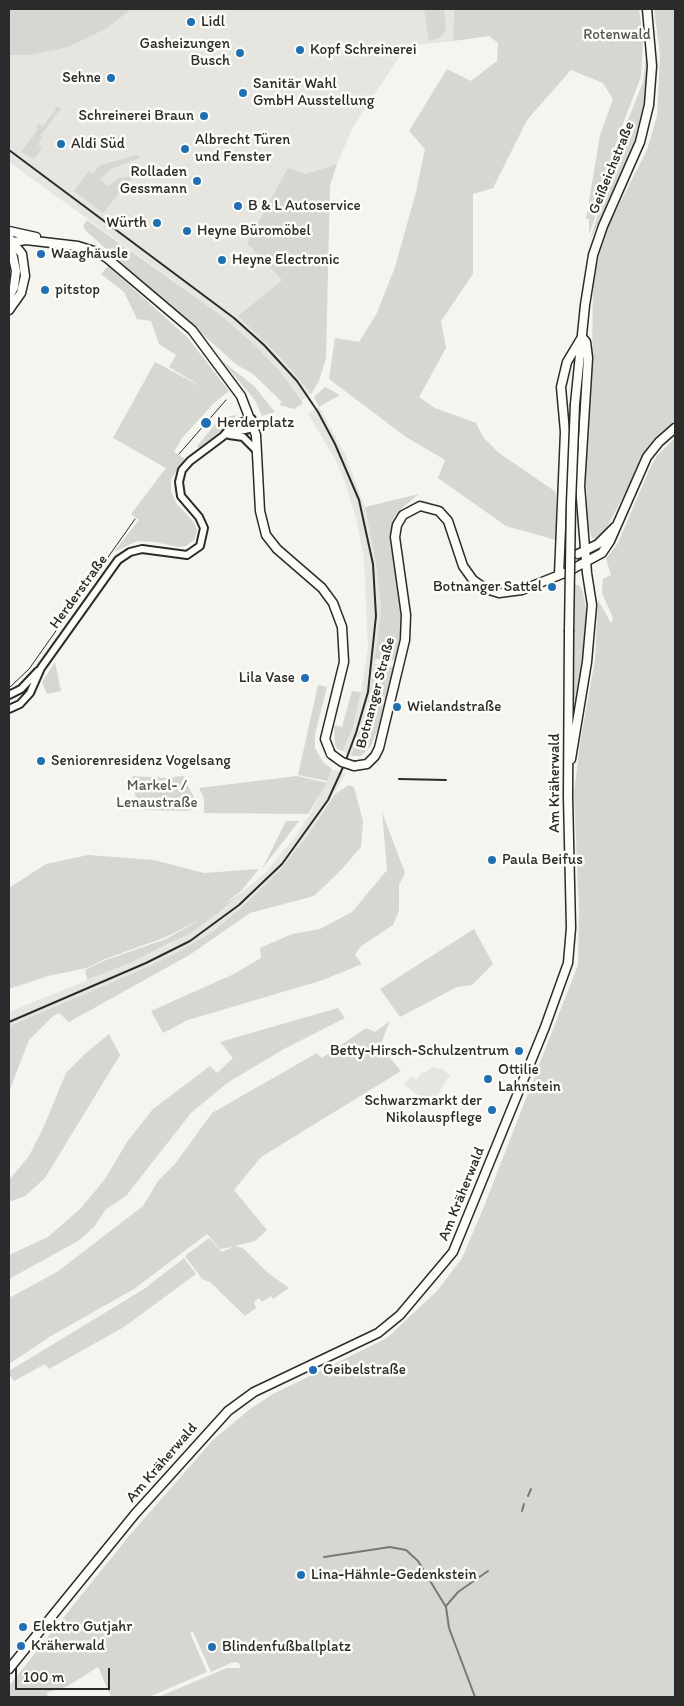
<!DOCTYPE html>
<html>
<head>
<meta charset="utf-8">
<style>
  body { margin:0 }
  #map { position:relative; width:684px; height:1706px; overflow:hidden; background:#f5f4ef; font-family:Itim,sans-serif }
  canvas { display:block }
  .frame { position:absolute; inset:0; border:10px solid #2b2b2b; pointer-events:none }
  .scale { position:absolute; left:15px; top:1668px; width:95px; height:22px; box-sizing:border-box; border:2px solid #2b2b2b; border-top:0; padding-left:6px; font-size:15px; line-height:18px; white-space:nowrap; color:#2b2b2b; -webkit-text-stroke:4px #fdfcf7; paint-order:stroke }
</style>
</head>
<body>
<div id="map">
<canvas width="684" height="1706"></canvas>
<div class="frame"></div>
<div class="scale">100 m</div>
</div>
<script>
const g = document.querySelector('canvas').getContext('2d');
g.lineJoin = 'round';
function fill(path, color) {
  g.fillStyle = color;
  g.fill(path, 'evenodd');
}
function shape(rows) {
  const path = new Path2D();
  for (const r of rows) {
    path.moveTo(r[0], r[1]);
    for (let i = 2; i < r.length; i += 2) path.lineTo(r[i], r[i + 1]);
  }
  return path;
}
function stroke(path, color, width, dash) {
  g.strokeStyle = color;
  g.lineWidth = width;
  g.lineCap = dash ? 'butt' : 'round';
  g.setLineDash(dash || []);
  g.stroke(path);
}
function write(font, color, halo, rows, align = 'center') {
  g.font = font + ' Itim,sans-serif';
  g.lineWidth = 5;
  g.setLineDash([]);
  g.textBaseline = 'middle';
  g.strokeStyle = halo;
  g.fillStyle = color;
  for (const [text, x, y, turn = 0] of rows) {
    g.save();
    g.translate(x, y);
    g.rotate((+turn || 0) * Math.PI / 180);
    g.textAlign = isNaN(turn) ? turn : align;
    if (halo) g.strokeText(text, 0, 0);
    g.fillText(text, 0, 0);
    g.restore();
  }
}
fill(shape([
  [132,9,454,9,453,41,417,45,401,54,352,129,337,164,305,174,282,280,239,315,282,359,311,394,301,401,282,374,255,345,222,316,9,162,9,55,29,55,107,28],
  [319,407,345,454,365,507,376,564,381,610,379,642,365,718,351,756,343,751,353,727,361,692,368,648,364,560,357,522,344,479,334,457,308,414],
  [332,769,346,774,307,836,280,870,241,908,212,932,178,952,134,973,9,1026,9,1012,130,963,168,945,218,913,265,873,295,837,312,811],
  [432,1067,442,1069,450,1075,431,1105,403,1084,412,1076,417,1079,422,1072,424,1073]
]), '#e6e5e0');
fill(shape([
  [9,9,132,9,107,28,68,47,29,55,9,55],
  [424,9,444,9,446,29,441,37,429,41],
  [454,9,639,9,643,38,641,77,619,134,603,195,589,235,589,219,586,219,600,135,613,99,603,83,571,70,527,120,493,188,473,194,473,274,441,321,446,348,419,397,435,408,476,423,483,437,499,453,556,492,556,540,506,526,438,478,445,460,406,437,329,379,335,338,359,342,377,313,395,267,416,192,425,149,409,131,447,69,471,81,497,61,498,43,489,36,453,41],
  [654,9,675,9,675,423,651,443,604,533,596,539,592,538,589,528,585,469,592,367,593,280,604,234,647,150,657,116,660,55],
  [647,48,646,94,639,129,617,185,590,240,622,135,643,82],
  [53,106,61,108,40,136,42,138,38,144,42,149,34,159,21,152,38,129,36,127,39,124,43,126,56,109],
  [137,155,139,158,109,170,100,180,109,186,119,178,139,175,128,182,103,213,74,191,89,171,93,174,100,165],
  [337,164,330,185,326,358,319,381,311,394,282,359,238,316,282,280,247,243,288,168,305,174],
  [87,220,222,316,255,345,282,374,303,403,294,409,279,405,282,402,253,374,237,365,86,231,83,226],
  [108,266,187,337,229,391,214,403,182,438,174,452,185,459,171,479,171,491,176,503,193,521,197,529,195,539,186,546,178,547,155,542,137,541,114,552,139,520,131,514,166,468,113,438,155,362,204,388,169,367,176,355,159,344,151,321,137,319,124,292,101,274],
  [221,360,254,386,275,412,262,416,255,400],
  [325,387,340,395,319,407,314,397],
  [236,415,234,421,199,448,197,446,217,422,221,422,223,418],
  [675,438,675,1697,158,1697,227,1668,241,1668,238,1662,231,1663,211,1672,193,1632,190,1633,207,1672,149,1697,111,1697,98,1667,66,1687,46,1693,49,1697,9,1697,9,1686,55,1628,129,1536,213,1440,250,1409,273,1394,387,1338,438,1290,462,1258,483,1209,578,965,579,910,574,793,580,743,595,660,598,600,611,623,613,618,602,593,603,579,611,575,606,559,618,543,650,468,657,456],
  [419,494,401,509,395,517,390,538,403,621,397,661,375,659,381,610,376,564,365,507],
  [574,584,580,586,583,593,588,618,577,699,573,700],
  [55,662,61,691,47,694,42,682],
  [375,664,394,667,382,718,371,746,361,756,351,756,365,718],
  [318,685,327,687,315,734,315,748,323,762,332,769,327,781,298,775],
  [352,691,361,692,353,727,343,751,337,749,335,745,334,725,342,727],
  [132,776,168,778,183,776,196,801,196,806,189,811,143,810,136,799],
  [297,776,327,783,308,814,204,813,204,798,199,788],
  [349,785,354,787,363,821,361,847,341,870,314,896,250,913,191,954,69,1022,59,1013,53,1016,29,1040,9,1092,9,1026,134,973,178,952,212,932,241,908,280,870,307,836,335,794],
  [382,812,405,873,399,885,399,911,393,925,360,947,355,955,362,964,323,980,188,1020,163,1033,151,1011,234,974,261,958,260,948,292,934,320,929,352,912,387,870],
  [286,821,299,821,262,869],
  [88,855,154,860,204,873,259,869,241,891,223,905,243,892,218,913,190,933,130,963,87,980,85,970,106,960,166,939,205,917,166,937,105,959,87,968,48,976,9,989,9,888,46,864],
  [474,929,493,964,472,985,457,987,400,1017,380,989],
  [338,1008,345,1018,284,1049,227,1083,191,1113,126,1196,106,1209,94,1227,78,1241,9,1279,9,1255,48,1237,81,1208,105,1179,127,1142,153,1109,210,1066,217,1073,233,1058,220,1042],
  [390,1021,380,1046,401,1071,261,1157,234,1190,267,1230,255,1241,235,1246,243,1248,268,1273,289,1288,273,1299,271,1296,262,1302,259,1298,254,1302,256,1308,245,1316,210,1282,202,1279,185,1256,209,1238,222,1252,233,1247,220,1249,207,1234,134,1289,51,1336,9,1364,9,1298,57,1272,143,1206,158,1181,175,1164,212,1113,317,1053,322,1058,366,1028,375,1032],
  [109,1034,120,1055,45,1178,25,1196,9,1202,9,1180,29,1156,44,1126,66,1073,86,1053],
  [184,1258,196,1274,124,1327,49,1369,45,1364,14,1381,9,1374,9,1371,144,1289]
]), '#d7d6d2');
stroke(shape([
  [528,1496,531,1489],
  [522,1511,524,1504],
  [324,1557,390,1547,406,1550,418,1561,446,1607,449,1628,475,1697],
  [446,1606,458,1592,488,1571]
]), '#797877', 2);
const tertiary = shape([
  [224,435,233,425,252,419],
  [229,435,243,437,257,451],
  [9,695,21,689,38,671],
  [9,709,20,704,30,693,41,668,118,560,130,552,142,549,187,555,200,546,204,528,199,517,181,496,179,482,182,470,190,461,226,434,254,428]
]);
const secondary = shape([
  [9,231,36,237],
  [9,238,22,254,25,276,21,293,9,310],
  [13,242,26,240,78,246,97,252,107,258,192,330,241,396,256,435,260,511,266,535,277,549,322,588,333,603,342,627,344,662,325,739,331,754],
  [9,247,13,257,16,271,14,287,9,297],
  [575,404,585,305,593,255,603,226,640,142,649,105,652,66,647,9],
  [578,554,598,544,615,527],
  [559,575,565,432,561,387,567,362,582,337,586,342,588,358,580,486,587,573,592,605,587,662,571,759],
  [354,766,367,764,375,756,379,748,405,640,406,615,395,537,397,525,403,515,420,506,439,511,448,521,463,566,473,580,486,589,499,593,522,590,567,572,602,553,610,541,647,457,659,442,675,428],
  [9,1669,135,1514,228,1411,254,1392,378,1333,400,1315,453,1252,545,1027,568,963,571,928,568,796,569,632]
]);
stroke(tertiary, '#2b2b2b', 10);
stroke(secondary, '#2b2b2b', 11);
stroke(tertiary, '#fdfcf7', 6);
stroke(secondary, '#fdfcf7', 8);
stroke(shape([
  [179,454,226,400],
  [9,688,29,669,135,519]
]), '#2b2b2b', 1);
stroke(shape([
  [9,150,234,318,264,345,297,381,318,412,335,444,359,500,373,564,376,616,368,692,356,733,344,765,328,800,282,864,239,905,190,941,146,963,9,1022],
  [399,779,446,780]
]), '#2b2b2b', 2);
const secondaryBridge = shape([
  [569,632,571,503,575,404],
  [331,754,342,762,354,766]
]);
stroke(secondaryBridge, '#2b2b2b', 11, []);
stroke(secondaryBridge, '#fdfcf7', 8);
for (const [x, y, r, color] of [
  [191,22,5,"#1f6fb2"],
  [300,50,5,"#1f6fb2"],
  [240,53,5,"#1f6fb2"],
  [111,78,5,"#1f6fb2"],
  [243,93,5,"#1f6fb2"],
  [204,116,5,"#1f6fb2"],
  [61,144,5,"#1f6fb2"],
  [185,149,5,"#1f6fb2"],
  [197,181,5,"#1f6fb2"],
  [238,206,5,"#1f6fb2"],
  [157,223,5,"#1f6fb2"],
  [187,231,5,"#1f6fb2"],
  [41,254,5,"#1f6fb2"],
  [222,260,5,"#1f6fb2"],
  [45,290,5,"#1f6fb2"],
  [206,423,6,"#1f6fb2"],
  [552,587,5,"#1f6fb2"],
  [305,678,5,"#1f6fb2"],
  [397,707,5,"#1f6fb2"],
  [41,761,5,"#1f6fb2"],
  [492,860,5,"#1f6fb2"],
  [519,1051,5,"#1f6fb2"],
  [488,1079,5,"#1f6fb2"],
  [492,1110,5,"#1f6fb2"],
  [313,1370,5,"#1f6fb2"],
  [301,1575,5,"#1f6fb2"],
  [23,1627,5,"#1f6fb2"],
  [21,1646,5,"#1f6fb2"],
  [212,1647,5,"#1f6fb2"]
]) {
  const dot = new Path2D();
  dot.arc(x, y, r, 0, 2 * Math.PI);
  g.fillStyle = color;
  g.fill(dot);
  stroke(dot, '#fdfcf7', 2);
}
write('15px', '#2b2b2b', '#fdfcf7', [
  ["Lidl",201,22],
  ["Gasheizungen",230,44,"right"],
  ["Busch",230,61,"right"],
  ["Kopf Schreinerei",310,50],
  ["Sehne",101,78,"right"],
  ["Sanitär Wahl",253,84],
  ["GmbH Ausstellung",253,101],
  ["Schreinerei Braun",194,116,"right"],
  ["Albrecht Türen",195,140],
  ["und Fenster",195,157],
  ["Aldi Süd",71,144],
  ["Rolladen",187,172,"right"],
  ["Gessmann",187,189,"right"],
  ["B & L Autoservice",248,206],
  ["Würth",147,223,"right"],
  ["Heyne Büromöbel",197,231],
  ["Waaghäusle",51,254],
  ["Heyne Electronic",232,260],
  ["pitstop",55,290],
  ["Herderplatz",217,423],
  ["Botnanger Sattel",542,587,"right"],
  ["Lila Vase",295,678,"right"],
  ["Wielandstraße",407,707],
  ["Seniorenresidenz Vogelsang",51,761],
  ["Paula Beifus",502,860],
  ["Betty-Hirsch-Schulzentrum",509,1051,"right"],
  ["Ottilie",498,1070],
  ["Lahnstein",498,1087],
  ["Schwarzmarkt der",482,1101,"right"],
  ["Nikolauspflege",482,1118,"right"],
  ["Geibelstraße",323,1370],
  ["Lina-Hähnle-Gedenkstein",311,1575],
  ["Elektro Gutjahr",33,1627],
  ["Kräherwald",31,1646],
  ["Blindenfußballplatz",222,1647]
], 'left');
write('15px', '#565655', '#fdfcf7', [
  ["Rotenwald",617,35],
  ["Markel- /",157,786],
  ["Lenaustraße",157,803]
]);
write('15px', '#2b2b2b', '#fdfcf7', [
  ["Geißeichstraße",612,168,-68],
  ["Herderstraße",79,592,-54],
  ["Botnanger Straße",376,693,-75],
  ["Am Kräherwald",555,783,-90],
  ["Am Kräherwald",462,1194,-68],
  ["Am Kräherwald",162,1463,-49]
]);
</script>
</body>
</html>
